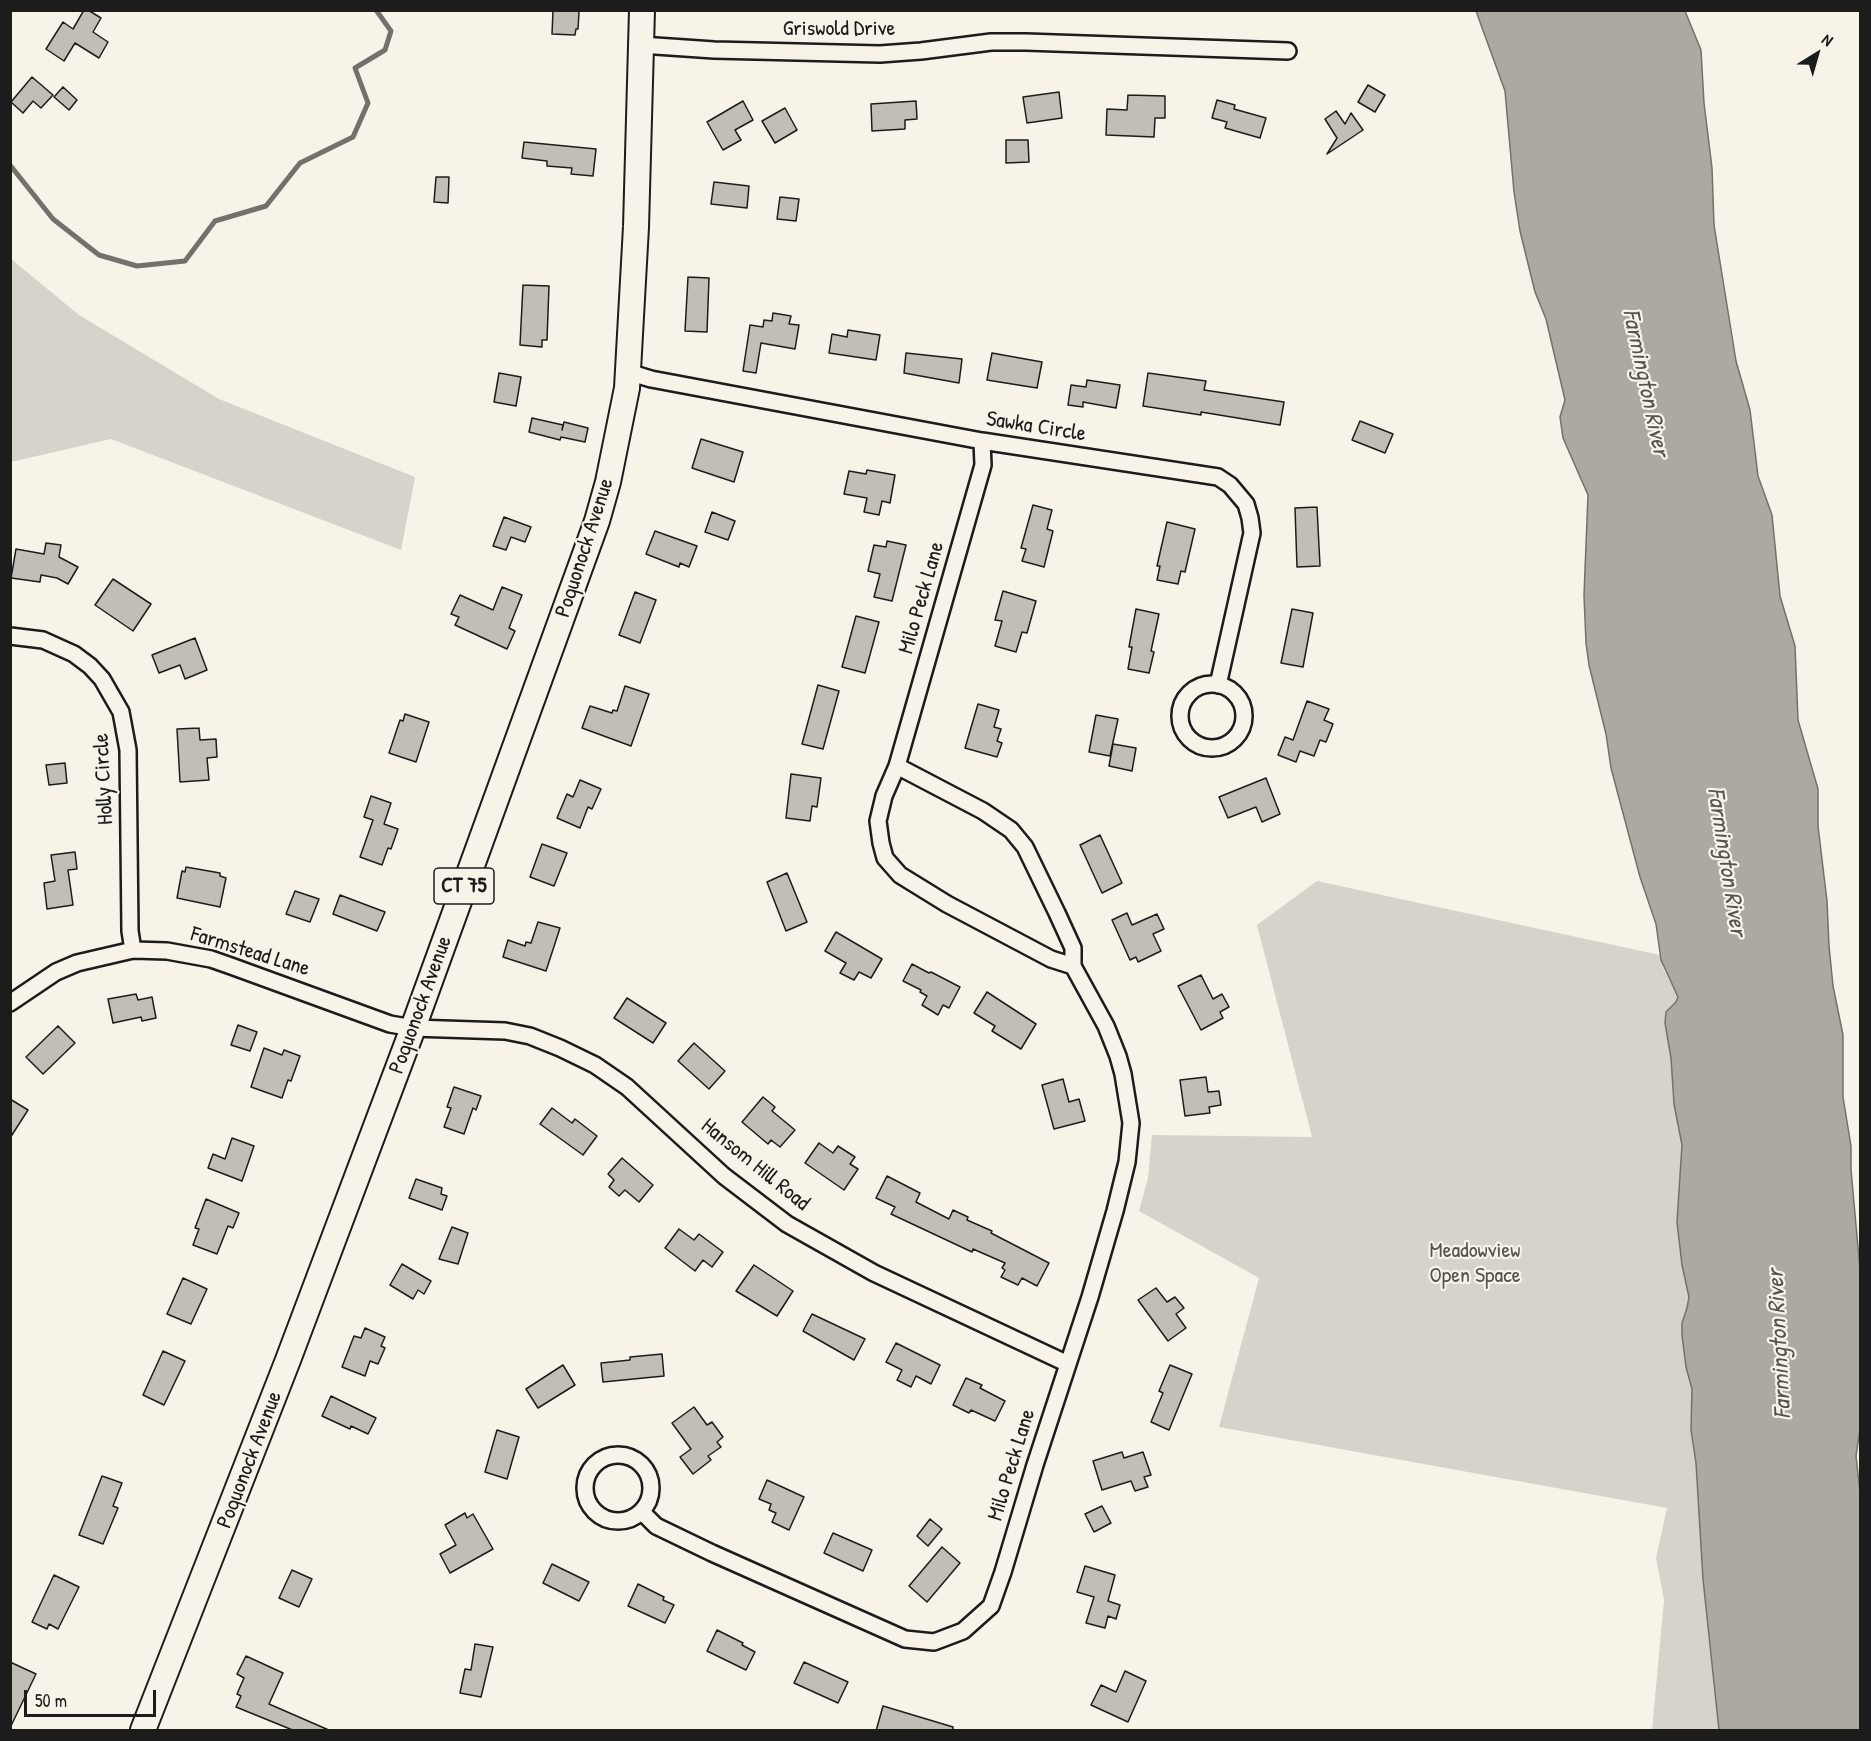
<!DOCTYPE html>
<html>
<head>
<meta charset="utf-8">
<style>
  body { margin:0 }
  #map { position:relative; width:1871px; height:1741px; overflow:hidden; background:#f7f3e8; font-family:"Patrick Hand",sans-serif }
  canvas { display:block }
  .frame { position:absolute; inset:0; border:12px solid #1c1c1c; pointer-events:none }
  .north { position:absolute; left:1787px; top:24px; width:60px; height:60px; -webkit-text-stroke:4px #f7f3e8; paint-order:stroke; rotate:37deg; font-size:16px; font-weight:700; line-height:24px; text-align:center; color:#1c1c1c }
  .north::after { content:''; display:block; margin:auto; width:21px; height:27px; background:#1c1c1c; clip-path:polygon(50% 0,100% 100%,50% 72%,0 100%) }
  .scale { position:absolute; left:24px; top:1690px; width:132px; height:27px; box-sizing:border-box; border:3px solid #1c1c1c; border-top:0; padding-left:8px; font-size:18px; line-height:21px; white-space:nowrap; color:#1c1c1c; -webkit-text-stroke:4px #f7f3e8; paint-order:stroke }
</style>
</head>
<body>
<div id="map">
<canvas width="1871" height="1741"></canvas>
<div class="frame"></div>
<div class="north">N</div>
<div class="scale">50 m</div>
</div>
<script>
const g = document.querySelector('canvas').getContext('2d');
g.lineJoin = 'round';
function fill(path, color) {
  g.fillStyle = color;
  g.fill(path, 'evenodd');
}
function shape(rows) {
  const path = new Path2D();
  for (const r of rows) {
    if (r.length === 3) {
      path.moveTo(r[0] + r[2], r[1]);
      path.arc(r[0], r[1], r[2], 0, 2 * Math.PI);
      continue;
    }
    path.moveTo(r[0], r[1]);
    for (let i = 2; i < r.length; i += 2) path.lineTo(r[i], r[i + 1]);
  }
  return path;
}
function stroke(path, color, width, dash) {
  g.strokeStyle = color;
  g.lineWidth = width;
  g.lineCap = dash ? 'butt' : 'round';
  g.setLineDash(dash || []);
  g.stroke(path);
}
function write(font, color, halo, rows, align = 'center') {
  g.font = font + ' "Patrick Hand",sans-serif';
  g.lineWidth = 4.5;
  g.setLineDash([]);
  g.textBaseline = 'middle';
  g.strokeStyle = halo;
  g.fillStyle = color;
  for (const [text, x, y, turn = 0] of rows) {
    g.save();
    g.translate(x, y);
    g.rotate((+turn || 0) * Math.PI / 180);
    g.textAlign = isNaN(turn) ? turn : align;
    if (halo) g.strokeText(text, 0, 0);
    g.fillText(text, 0, 0);
    g.restore();
  }
}
fill(shape([
  [10,258,79,315,219,399,415,477,401,550,111,439,11,462],
  [1317,881,1660,955,1663,968,1678,997,1676,1002,1668,1009,1665,1023,1671,1058,1674,1104,1682,1145,1677,1222,1682,1265,1689,1297,1687,1308,1682,1323,1682,1335,1686,1367,1692,1389,1691,1430,1696,1463,1703,1579,1719,1730,1652,1730,1664,1600,1656,1558,1667,1508,1219,1427,1259,1278,1139,1211,1148,1178,1152,1135,1312,1137,1257,925]
]), '#d7d3cb');
const water = shape([
  [1476,11,1685,11,1701,50,1704,103,1712,168,1714,225,1736,361,1750,410,1758,476,1772,515,1780,596,1795,646,1798,720,1818,789,1818,826,1827,901,1829,946,1833,986,1843,1035,1843,1097,1851,1146,1851,1170,1860,1269,1860,1429,1856,1456,1860,1492,1860,1730,1719,1730,1703,1579,1696,1463,1691,1430,1692,1389,1686,1367,1682,1335,1682,1323,1687,1308,1689,1297,1682,1265,1677,1222,1682,1145,1674,1104,1671,1058,1665,1023,1666,1012,1676,1002,1678,997,1661,960,1656,924,1640,877,1611,768,1606,734,1589,665,1586,643,1584,595,1588,495,1563,438,1560,417,1565,400,1546,319,1535,292,1520,231,1514,192,1505,91,1476,11]
]);
fill(water, '#aca9a2');
stroke(water, '#72716c', 1.5);
stroke(shape([
  [10,165,53,219,99,255,137,266,185,261,215,221,266,206,300,163,353,137,368,103,355,68,385,50,391,31,376,10]
]), '#72716c', 5);
const building = shape([
  [84,10,88,10,101,18,93,32,108,42,99,58,75,43,64,61,46,49,63,22,73,29,84,10],
  [553,10,577,10,579,12,578,29,576,29,575,35,552,34,553,10],
  [32,77,53,95,41,108,33,101,23,113,11,102,32,77],
  [1368,85,1385,95,1375,112,1358,102,1368,85],
  [63,87,77,100,69,110,54,97,63,87],
  [1059,92,1062,118,1027,123,1023,97,1059,92],
  [1128,95,1165,96,1165,118,1155,118,1154,137,1106,135,1107,109,1127,110,1128,95],
  [1217,100,1235,105,1234,109,1266,118,1260,138,1225,128,1227,122,1212,118,1217,100],
  [743,101,753,120,735,130,741,140,723,150,707,122,743,101],
  [916,101,917,119,905,120,905,129,872,131,871,104,916,101],
  [785,108,797,130,775,143,762,121,785,108],
  [1336,111,1345,124,1351,113,1363,130,1327,154,1337,138,1325,119,1336,111],
  [1006,140,1028,140,1029,162,1006,163,1006,140],
  [524,142,596,149,593,176,571,174,572,168,547,166,547,161,522,158,524,142],
  [436,177,449,177,448,203,434,202,436,177],
  [714,182,749,186,747,208,711,204,714,182],
  [780,197,799,199,796,221,777,219,780,197],
  [688,277,709,278,707,332,685,331,688,277],
  [523,285,549,286,547,340,542,340,542,347,520,345,523,285],
  [773,313,791,316,789,324,799,325,795,349,761,343,756,373,743,371,750,325,763,327,764,320,772,321,773,313],
  [848,330,880,335,876,360,829,353,832,334,847,337,848,330],
  [906,353,962,359,959,383,904,373,906,353],
  [992,353,1042,362,1037,388,987,380,992,353],
  [499,373,521,377,516,406,494,402,499,373],
  [1148,373,1206,381,1204,390,1284,402,1280,425,1201,412,1201,415,1143,406,1148,373],
  [1087,380,1120,385,1116,408,1083,402,1083,407,1068,405,1071,385,1086,387,1087,380],
  [532,418,563,425,562,430,564,422,588,428,585,442,561,437,560,440,529,432,532,418],
  [1360,421,1393,434,1385,453,1352,440,1360,421],
  [701,439,743,452,734,482,692,468,701,439],
  [867,470,895,475,890,503,882,501,879,515,864,512,867,498,844,494,849,471,866,474,867,470],
  [1033,505,1052,510,1047,529,1053,531,1044,567,1022,561,1026,549,1021,548,1033,505],
  [1317,507,1320,566,1297,567,1295,508,1317,507],
  [712,512,735,521,728,540,705,532,712,512],
  [504,517,531,527,525,542,511,537,506,550,493,546,504,517],
  [1167,522,1195,529,1185,572,1181,571,1178,584,1157,580,1160,566,1157,566,1167,522],
  [655,531,697,546,689,567,680,563,679,567,646,554,655,531],
  [887,541,906,545,892,601,874,597,880,574,868,571,874,545,886,547,887,541],
  [46,543,61,545,59,557,78,567,68,584,57,578,41,575,40,582,11,578,16,549,44,554,46,543],
  [113,579,151,604,133,631,95,605,113,579],
  [502,587,522,595,509,628,515,631,507,649,455,625,459,617,451,614,460,595,493,610,502,587],
  [1003,591,1036,601,1027,633,1022,632,1016,652,995,646,1002,621,995,620,1003,591],
  [635,592,656,600,640,643,619,635,635,592],
  [1136,609,1159,614,1151,651,1154,652,1149,673,1128,669,1132,647,1129,647,1136,609],
  [1292,609,1313,613,1303,667,1281,663,1292,609],
  [856,616,879,622,865,673,842,667,856,616],
  [195,638,207,670,185,679,180,665,159,673,152,655,195,638],
  [818,685,839,691,823,749,802,744,818,685],
  [625,686,649,694,631,746,582,728,590,706,612,713,613,710,617,711,625,686],
  [1307,701,1329,709,1324,720,1333,724,1326,742,1320,740,1314,756,1300,751,1296,762,1278,755,1285,737,1293,740,1307,701],
  [978,704,999,710,994,727,1001,729,997,741,1002,743,997,757,965,748,978,704],
  [405,714,429,722,416,762,389,753,400,720,403,721,405,714],
  [1096,715,1118,719,1110,756,1089,752,1096,715],
  [199,728,200,740,216,739,217,757,207,758,209,780,180,782,177,729,199,728],
  [1113,744,1136,748,1132,771,1109,766,1113,744],
  [65,763,67,783,49,785,46,765,65,763],
  [791,774,821,778,817,807,812,806,810,821,786,818,791,774],
  [1266,778,1280,814,1262,822,1256,807,1228,818,1219,797,1266,778],
  [580,780,601,789,592,809,588,807,580,828,557,818,567,794,573,797,580,780],
  [371,796,391,803,384,824,398,829,391,849,388,848,382,865,360,857,373,820,364,817,371,796],
  [1100,835,1122,883,1102,893,1080,845,1100,835],
  [542,844,567,853,554,886,530,877,542,844],
  [75,852,77,869,68,870,73,905,47,909,44,883,55,881,51,855,75,852],
  [186,867,220,873,220,876,226,878,220,907,177,898,182,871,185,872,186,867],
  [787,873,807,922,786,931,767,882,787,873],
  [295,891,319,899,310,922,286,914,295,891],
  [340,895,385,912,377,931,333,914,340,895],
  [1127,913,1132,925,1157,914,1164,929,1153,934,1161,951,1138,962,1136,957,1130,960,1112,920,1127,913],
  [538,922,560,928,546,971,503,957,508,940,525,946,526,942,531,943,538,922],
  [836,932,882,959,871,978,859,972,854,980,840,973,846,963,825,951,836,932],
  [912,964,929,973,931,972,960,987,949,1008,943,1005,938,1015,922,1005,927,996,920,992,921,990,903,981,912,964],
  [1201,975,1213,999,1222,994,1229,1007,1220,1012,1223,1018,1201,1030,1178,986,1201,975],
  [987,992,1036,1024,1021,1049,992,1031,995,1026,974,1013,987,992],
  [136,994,138,1000,152,997,156,1018,142,1021,141,1017,113,1023,108,999,136,994],
  [627,998,666,1023,653,1043,614,1018,627,998],
  [238,1025,257,1032,250,1051,231,1045,238,1025],
  [58,1026,75,1043,43,1074,26,1057,58,1026],
  [694,1043,725,1071,709,1089,678,1061,694,1043],
  [264,1048,282,1055,284,1050,300,1056,291,1081,288,1080,282,1098,251,1087,264,1048],
  [1206,1077,1208,1092,1219,1091,1221,1105,1209,1107,1210,1113,1185,1116,1180,1080,1206,1077],
  [1063,1079,1069,1102,1079,1099,1085,1121,1054,1129,1042,1085,1063,1079],
  [454,1087,481,1096,476,1110,473,1108,464,1134,444,1127,451,1108,447,1107,454,1087],
  [763,1097,775,1107,772,1111,795,1130,780,1147,771,1140,768,1144,742,1122,763,1097],
  [10,1099,28,1110,10,1138,10,1099],
  [552,1108,572,1123,575,1119,597,1136,583,1155,540,1124,552,1108],
  [232,1138,254,1146,242,1181,208,1168,213,1154,225,1159,232,1138],
  [819,1143,833,1153,838,1146,855,1157,850,1164,858,1169,844,1190,805,1163,819,1143],
  [622,1158,653,1185,639,1202,625,1190,619,1196,609,1187,614,1180,608,1174,622,1158],
  [887,1176,920,1193,916,1202,949,1219,953,1210,968,1217,967,1220,992,1231,991,1233,1049,1263,1037,1286,1022,1278,1018,1285,1001,1277,1005,1270,1002,1268,1005,1263,973,1249,972,1252,891,1214,895,1207,876,1198,887,1176],
  [416,1179,442,1188,441,1194,447,1196,442,1210,409,1198,416,1179],
  [206,1199,239,1213,233,1228,228,1226,217,1254,193,1245,199,1229,195,1228,206,1199],
  [452,1227,468,1233,458,1264,439,1259,452,1227],
  [679,1229,694,1240,699,1234,723,1252,712,1267,703,1260,695,1271,665,1248,679,1229],
  [402,1264,431,1281,424,1294,418,1290,413,1299,390,1285,402,1264],
  [754,1265,793,1291,777,1316,736,1291,754,1265],
  [183,1278,207,1289,191,1324,167,1314,183,1278],
  [1156,1288,1167,1302,1175,1297,1184,1308,1176,1314,1186,1328,1168,1341,1138,1300,1156,1288],
  [812,1314,865,1339,854,1360,803,1331,812,1314],
  [365,1328,385,1337,381,1346,385,1348,378,1364,370,1361,365,1376,342,1367,354,1336,361,1338,365,1328],
  [896,1343,940,1365,931,1384,916,1376,911,1387,897,1380,902,1370,886,1362,896,1343],
  [163,1351,185,1361,164,1405,143,1395,163,1351],
  [662,1354,664,1376,603,1382,601,1363,630,1360,630,1357,662,1354],
  [563,1365,575,1385,538,1408,526,1389,563,1365],
  [1170,1365,1192,1374,1169,1430,1151,1422,1163,1393,1159,1391,1170,1365],
  [966,1378,982,1385,980,1388,1005,1401,995,1421,971,1410,969,1413,953,1405,966,1378],
  [331,1396,376,1418,368,1434,351,1426,350,1429,322,1416,331,1396],
  [694,1407,707,1425,712,1422,723,1437,717,1442,721,1447,708,1456,711,1460,693,1474,680,1457,691,1449,672,1423,694,1407],
  [497,1430,519,1437,507,1479,485,1472,497,1430],
  [1122,1452,1124,1458,1143,1452,1151,1475,1144,1477,1148,1487,1135,1491,1131,1481,1102,1490,1093,1461,1122,1452],
  [102,1476,122,1483,113,1506,118,1508,103,1544,79,1535,102,1476],
  [767,1480,804,1497,789,1530,772,1522,776,1513,769,1510,771,1504,759,1499,767,1480],
  [1102,1506,1111,1523,1094,1532,1085,1514,1102,1506],
  [465,1513,467,1518,473,1514,493,1549,450,1573,440,1554,456,1545,445,1525,465,1513],
  [930,1519,942,1529,928,1546,917,1536,930,1519],
  [833,1533,872,1550,863,1571,824,1553,833,1533],
  [942,1547,960,1563,927,1602,909,1586,942,1547],
  [552,1564,589,1582,579,1601,543,1583,552,1564],
  [1085,1566,1115,1575,1108,1601,1120,1605,1116,1619,1108,1616,1105,1628,1086,1623,1094,1597,1077,1592,1085,1566],
  [292,1570,312,1579,299,1607,279,1598,292,1570],
  [54,1575,79,1587,58,1629,49,1624,47,1629,32,1622,54,1575],
  [638,1584,664,1597,663,1600,674,1605,665,1623,628,1606,638,1584],
  [717,1630,743,1643,742,1645,755,1652,746,1670,707,1651,717,1630],
  [475,1644,493,1647,481,1697,460,1693,465,1669,471,1670,475,1644],
  [246,1656,283,1673,269,1704,331,1731,295,1731,236,1707,241,1696,237,1694,244,1678,237,1674,246,1656],
  [10,1662,36,1674,10,1728,10,1662],
  [804,1662,848,1682,838,1703,794,1683,804,1662],
  [1125,1671,1146,1681,1128,1722,1091,1705,1101,1685,1116,1692,1125,1671],
  [883,1706,953,1727,953,1731,876,1731,883,1706]
]);
fill(building, '#c0beb5');
stroke(building, '#1c1c1c', 1.5);
const minor = shape([
  [641,45,714,50,880,54,921,51,991,42,1026,42,1288,51],
  [628,372,651,379,982,441,1218,477,1230,485,1246,504,1250,518,1252,533,1218,685],
  [10,636,43,640,74,654,90,666,102,679,121,712,128,750,130,931,133,950],
  [1212,716,32],
  [897,766,983,811,1011,830,1025,847,1057,913,1073,948,1073,966],
  [10,1003,56,972,77,963,133,950,167,951,211,959,231,966,390,1024,413,1028,505,1031,530,1036,560,1048,595,1065,627,1087,724,1176,787,1224,874,1273,1068,1364],
  [618,1488,33],
  [642,1512,656,1526,712,1553,905,1639,934,1642,963,1631,991,1606,1003,1572,1035,1465,1090,1297,1115,1211,1127,1162,1131,1123,1123,1074,1118,1056,1106,1026,1073,966,1051,959,947,904,900,875,885,858,881,843,878,821,884,796,897,766,983,465,982,441]
]);
const primary = shape([
  [143,1730,288,1360,413,1028,597,521,608,482,627,388,636,227,642,10]
]);
stroke(minor, '#1c1c1c', 20);
stroke(primary, '#1c1c1c', 28);
stroke(minor, '#f7f3e8', 15);
stroke(primary, '#f7f3e8', 24);
for (const [x, y, w] of [
  [464,886,60]
]) {
  const box = new Path2D();
  box.roundRect(x - w / 2, y - 18, w, 36, 4.5);
  g.fillStyle = '#f7f3e8';
  g.fill(box);
  stroke(box, '#1c1c1c', 1.5);
}
write('bold 21px', '#1c1c1c', null, [
  ["CT 75",464,886]
]);
write('22px', '#1c1c1c', '#f7f3e8', [
  ["Griswold Drive",839,29],
  ["Sawka Circle",1036,427,9],
  ["Poquonock Avenue",585,548,-72],
  ["Milo Peck Lane",922,598,-74],
  ["Holly Circle",104,779,-93],
  ["Farmstead Lane",250,952,17],
  ["Poquonock Avenue",421,1005,-70],
  ["Hansom Hill Road",755,1165,39],
  ["Poquonock Avenue",250,1460,-69],
  ["Milo Peck Lane",1012,1465,-73]
]);
write('22px', '#545351', '#f7f3e8', [
  ["Meadowview",1475,1251],
  ["Open Space",1475,1276]
]);
write('italic 24px', '#565452', '#f7f3e8', [
  ["Farmington River",1645,383,78],
  ["Farmington River",1726,862,81],
  ["Farmington River",1780,1344,-93]
]);
</script>
</body>
</html>
